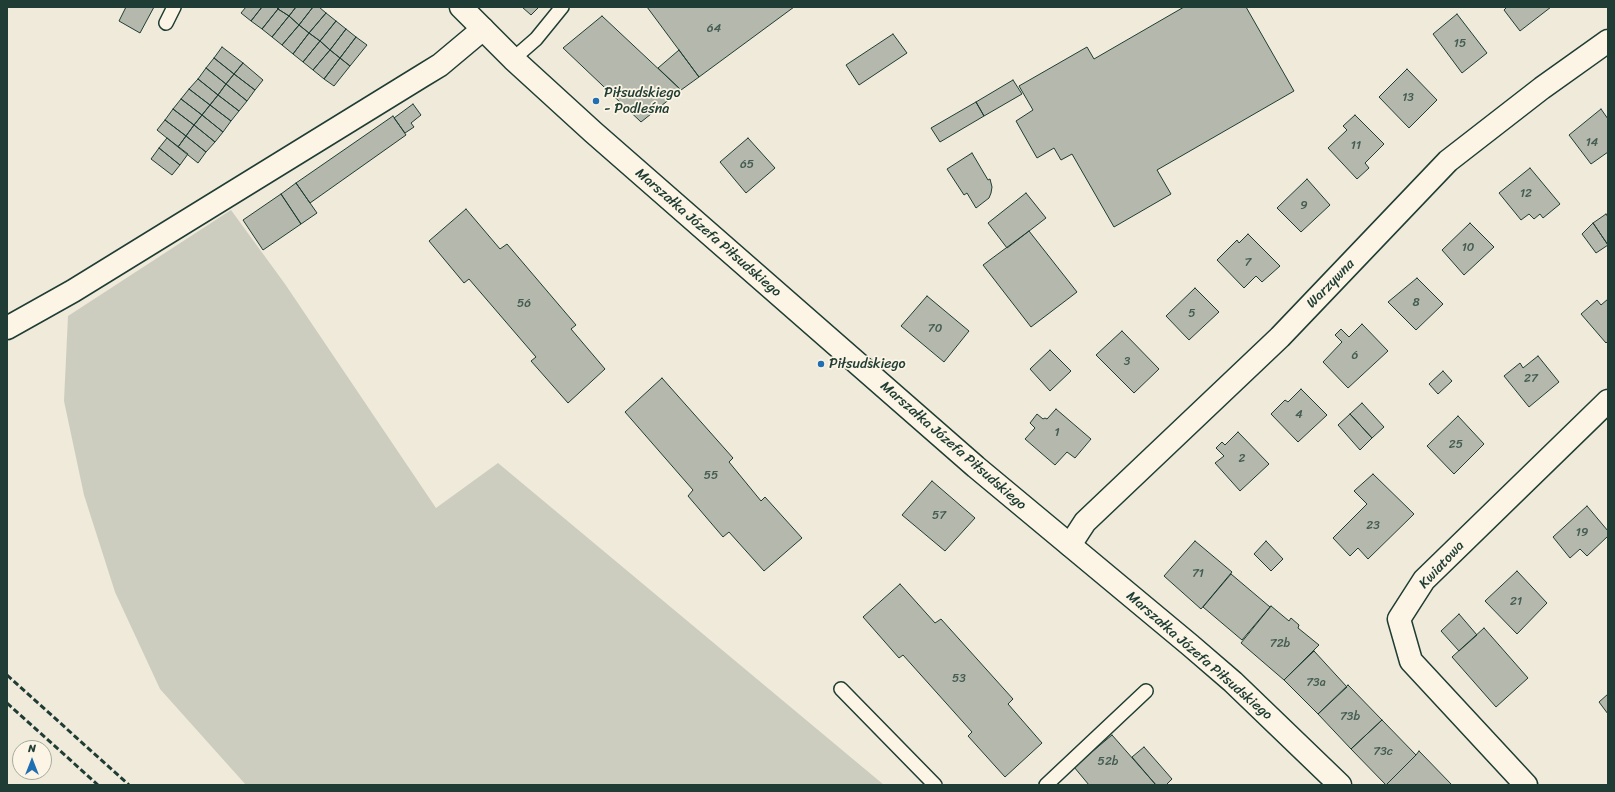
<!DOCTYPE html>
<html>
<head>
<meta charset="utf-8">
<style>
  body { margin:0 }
  #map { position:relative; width:1615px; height:792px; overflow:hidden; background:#efeada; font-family:Sriracha,sans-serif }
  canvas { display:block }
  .frame { position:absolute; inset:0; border:8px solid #1f3d34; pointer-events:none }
  .north { position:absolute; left:12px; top:740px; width:40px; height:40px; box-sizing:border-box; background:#fcf5e5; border:1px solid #a4ab9e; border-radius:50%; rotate:0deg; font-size:11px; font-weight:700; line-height:16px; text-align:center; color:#1f3d34 }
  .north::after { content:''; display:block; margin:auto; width:14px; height:18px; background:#1f6fb2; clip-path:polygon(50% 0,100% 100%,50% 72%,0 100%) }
</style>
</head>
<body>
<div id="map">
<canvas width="1615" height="792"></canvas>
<div class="frame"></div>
<div class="north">N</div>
</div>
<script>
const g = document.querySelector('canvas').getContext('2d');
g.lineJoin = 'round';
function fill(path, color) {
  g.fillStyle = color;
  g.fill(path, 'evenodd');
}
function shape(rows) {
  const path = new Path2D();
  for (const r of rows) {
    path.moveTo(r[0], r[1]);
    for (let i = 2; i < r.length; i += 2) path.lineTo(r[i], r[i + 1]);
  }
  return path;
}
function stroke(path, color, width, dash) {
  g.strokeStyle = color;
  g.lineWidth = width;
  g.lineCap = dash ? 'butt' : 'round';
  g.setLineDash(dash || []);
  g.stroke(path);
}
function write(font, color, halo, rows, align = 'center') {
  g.font = font + ' Sriracha,sans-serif';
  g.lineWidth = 3.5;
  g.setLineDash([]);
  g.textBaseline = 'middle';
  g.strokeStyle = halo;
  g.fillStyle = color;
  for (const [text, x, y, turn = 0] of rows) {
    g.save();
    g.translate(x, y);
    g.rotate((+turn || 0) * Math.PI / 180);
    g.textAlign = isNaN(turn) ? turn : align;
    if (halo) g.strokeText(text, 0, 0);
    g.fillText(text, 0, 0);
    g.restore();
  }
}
fill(shape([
  [231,210,285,284,436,508,498,463,884,785,246,785,160,689,115,592,84,495,64,401,68,316]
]), '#cccdbf');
const building = shape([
  [126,7,154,7,140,33,119,21,126,7],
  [246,7,262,7,251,21,241,13,246,7],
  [262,7,276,7,278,9,262,29,251,21,262,7],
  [280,7,296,7,289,16,278,9,280,7],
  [296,7,313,7,299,25,289,16,296,7],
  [313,7,319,7,326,13,309,33,299,25,313,7],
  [522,7,539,7,531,15,522,7],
  [647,7,794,7,699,77,647,7],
  [1184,7,1246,7,1294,91,1157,170,1171,194,1114,227,1072,154,1061,160,1054,148,1037,158,1016,121,1033,110,1019,86,1087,47,1094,59,1184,7],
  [1507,7,1551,7,1520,31,1504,10,1507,7],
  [278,9,289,16,272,37,262,29,278,9],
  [326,13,336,21,320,41,309,33,326,13],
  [1457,14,1487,53,1462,73,1433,34,1457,14],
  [289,16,299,25,282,45,272,37,289,16],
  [602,16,681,90,641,122,563,48,602,16],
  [336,21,346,29,330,50,320,41,336,21],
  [299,25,309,33,293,54,282,45,299,25],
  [346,29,356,37,340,58,330,50,346,29],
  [309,33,320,41,303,62,293,54,309,33],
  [893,34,907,53,859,85,846,65,893,34],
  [356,37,367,45,350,66,340,58,356,37],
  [320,41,330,50,313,70,303,62,320,41],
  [222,47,243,63,234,74,214,58,222,47],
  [330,50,340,58,324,79,313,70,330,50],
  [679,50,699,77,681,90,658,68,679,50],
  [214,58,234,74,226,84,206,68,214,58],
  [340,58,350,66,334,86,324,79,340,58],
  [243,63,263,80,255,90,234,74,243,63],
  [206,68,226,84,218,95,198,79,206,68],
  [1407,69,1437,100,1409,128,1379,97,1407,69],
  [234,74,255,90,247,101,226,84,234,74],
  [198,79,218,95,210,105,189,89,198,79],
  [1013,80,1022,94,984,116,976,102,1013,80],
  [226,84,247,101,239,111,218,95,226,84],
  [189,89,210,105,202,115,181,99,189,89],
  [218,95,239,111,231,121,210,105,218,95],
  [181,99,202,115,194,125,173,109,181,99],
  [976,102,984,116,940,142,931,128,976,102],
  [413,104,421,115,411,123,414,127,405,133,394,118,413,104],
  [210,105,231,121,223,132,202,115,210,105],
  [173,109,194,125,186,136,165,120,173,109],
  [1601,109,1608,119,1608,152,1591,164,1569,135,1601,109],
  [202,115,223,132,215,142,194,125,202,115],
  [1355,115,1384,144,1365,163,1369,168,1357,179,1328,148,1347,130,1343,126,1355,115],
  [393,116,406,135,310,203,296,183,393,116],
  [165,120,186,136,178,147,157,130,165,120],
  [194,125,215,142,206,152,186,136,194,125],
  [186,136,206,152,198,163,178,147,186,136],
  [167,138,188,154,180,165,159,148,167,138],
  [748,138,775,168,746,193,720,162,748,138],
  [159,148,180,165,172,175,151,159,159,148],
  [972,153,988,180,990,179,992,187,991,193,989,198,976,208,967,193,964,195,947,169,972,153],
  [1530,168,1560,204,1543,218,1540,214,1534,219,1529,214,1521,220,1499,193,1530,168],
  [1307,179,1330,205,1301,232,1277,208,1307,179],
  [296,183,317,213,301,224,281,194,296,183],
  [1026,193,1046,218,1007,248,988,223,1026,193],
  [281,194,301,224,263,250,243,220,281,194],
  [466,209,500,249,507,244,576,325,571,329,605,369,568,403,531,361,536,357,469,279,464,283,429,241,466,209],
  [1606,214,1608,217,1608,245,1593,223,1606,214],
  [1470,223,1494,247,1464,275,1442,250,1470,223],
  [1593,223,1608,245,1596,253,1582,234,1593,223],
  [1029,231,1077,292,1031,327,983,265,1029,231],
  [1248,234,1280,266,1262,282,1256,276,1244,288,1217,260,1237,240,1239,243,1248,234],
  [1417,278,1443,304,1416,330,1388,302,1417,278],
  [1195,288,1219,312,1189,340,1166,316,1195,288],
  [927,296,969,331,944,362,901,326,927,296],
  [1608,299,1608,341,1606,343,1581,314,1597,300,1601,305,1608,299],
  [1362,324,1388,351,1348,388,1323,362,1342,342,1335,335,1341,329,1349,337,1362,324],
  [1122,331,1159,369,1134,393,1096,355,1122,331],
  [1050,350,1071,371,1050,391,1030,369,1050,350],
  [1538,356,1559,382,1529,407,1504,376,1520,363,1523,368,1538,356],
  [1443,371,1452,381,1438,394,1429,384,1443,371],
  [662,378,733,458,729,462,761,501,765,497,802,538,764,571,729,532,723,537,688,496,693,490,625,412,662,378],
  [1301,389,1327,415,1298,442,1271,414,1285,400,1288,402,1301,389],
  [1362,403,1384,427,1372,438,1350,414,1362,403],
  [1056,409,1091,439,1075,458,1067,452,1055,465,1025,439,1035,428,1030,423,1037,414,1043,419,1045,418,1047,419,1056,409],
  [1350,414,1372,438,1360,450,1338,425,1350,414],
  [1458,416,1484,444,1454,474,1427,446,1458,416],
  [1238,432,1269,464,1240,491,1215,463,1224,456,1216,448,1222,442,1225,445,1238,432],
  [1373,474,1414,514,1368,559,1358,548,1350,556,1333,538,1367,504,1354,491,1373,474],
  [932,481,975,518,945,551,902,515,932,481],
  [1587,506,1608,531,1608,536,1587,556,1580,549,1570,558,1553,537,1587,506],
  [1195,541,1232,572,1201,609,1164,576,1195,541],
  [1266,541,1283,559,1271,571,1254,554,1266,541],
  [1517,571,1547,603,1517,634,1485,601,1517,571],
  [1231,574,1270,607,1242,640,1203,607,1231,574],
  [900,584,935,623,941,619,1013,699,1008,704,1042,743,1005,777,968,736,972,732,903,655,899,658,863,617,900,584],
  [1271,606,1289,621,1291,618,1299,625,1298,628,1319,645,1284,680,1241,643,1271,606],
  [1459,614,1477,635,1459,651,1441,631,1459,614],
  [1484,628,1528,678,1496,707,1452,657,1484,628],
  [1314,651,1347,687,1318,714,1284,680,1314,651],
  [1348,685,1382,720,1351,749,1318,714,1348,685],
  [1608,694,1608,714,1599,702,1608,694],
  [1382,720,1416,755,1386,785,1351,749,1382,720],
  [1112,735,1156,785,1089,785,1074,767,1112,735],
  [1144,747,1172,779,1166,785,1156,785,1132,757,1144,747],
  [1419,751,1452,785,1386,785,1416,755,1419,751]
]);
fill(building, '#b5b9ad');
stroke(building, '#1f3d34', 1);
const service = shape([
  [166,23,174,7],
  [513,59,536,39,562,7],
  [841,689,935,785],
  [1046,785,1146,691]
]);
const minor = shape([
  [7,328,73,291,422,76,440,65,483,29],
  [1070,545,1085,522,1280,337,1448,161,1542,88,1608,41],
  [1526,785,1411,661,1399,619,1424,580,1608,401]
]);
const tertiary = shape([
  [461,7,513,59,593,132,976,467,1190,645,1233,682,1340,785]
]);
stroke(service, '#1f3d34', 16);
stroke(minor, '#1f3d34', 25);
stroke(tertiary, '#1f3d34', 25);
stroke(service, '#fcf5e5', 13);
stroke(minor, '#fcf5e5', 22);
stroke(tertiary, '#fcf5e5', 22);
stroke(shape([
  [7,675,129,785],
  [7,703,98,785]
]), '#1f3d34', 3, [6, 3]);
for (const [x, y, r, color] of [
  [596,101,4,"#1f6fb2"],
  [821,364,4,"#1f6fb2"]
]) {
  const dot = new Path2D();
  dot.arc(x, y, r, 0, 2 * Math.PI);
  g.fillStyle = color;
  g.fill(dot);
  stroke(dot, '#fcf5e5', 1.5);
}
write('12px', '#445c52', null, [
  ["64",714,29],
  ["15",1460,44],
  ["13",1408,98],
  ["14",1592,143],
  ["11",1356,146],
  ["65",747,165],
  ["12",1526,194],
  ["9",1304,206],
  ["10",1468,248],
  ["7",1248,263],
  ["8",1416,303],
  ["56",524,304],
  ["5",1192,314],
  ["70",935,329],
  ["6",1355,356],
  ["3",1127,362],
  ["27",1531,379],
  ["4",1299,415],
  ["1",1057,433],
  ["25",1456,445],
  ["2",1242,459],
  ["55",711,476],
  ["57",939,516],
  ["23",1373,526],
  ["19",1582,533],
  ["71",1198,574],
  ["21",1516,602],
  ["72b",1280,644],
  ["53",959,679],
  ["73a",1316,683],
  ["73b",1350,717],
  ["73c",1383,752],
  ["52b",1108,762]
]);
write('14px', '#1f3d34', '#fcf5e5', [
  ["Piłsudskiego",604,93],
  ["- Podleśna",604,109],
  ["Piłsudskiego",829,364]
], 'left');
write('14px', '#1f3d34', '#fcf5e5', [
  ["Marszałka Józefa Piłsudskiego",708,233,41],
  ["Warzywna",1331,284,-46],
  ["Marszałka Józefa Piłsudskiego",953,446,41],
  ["Kwiatowa",1442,565,-47],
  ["Marszałka Józefa Piłsudskiego",1199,656,41]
]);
</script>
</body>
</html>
